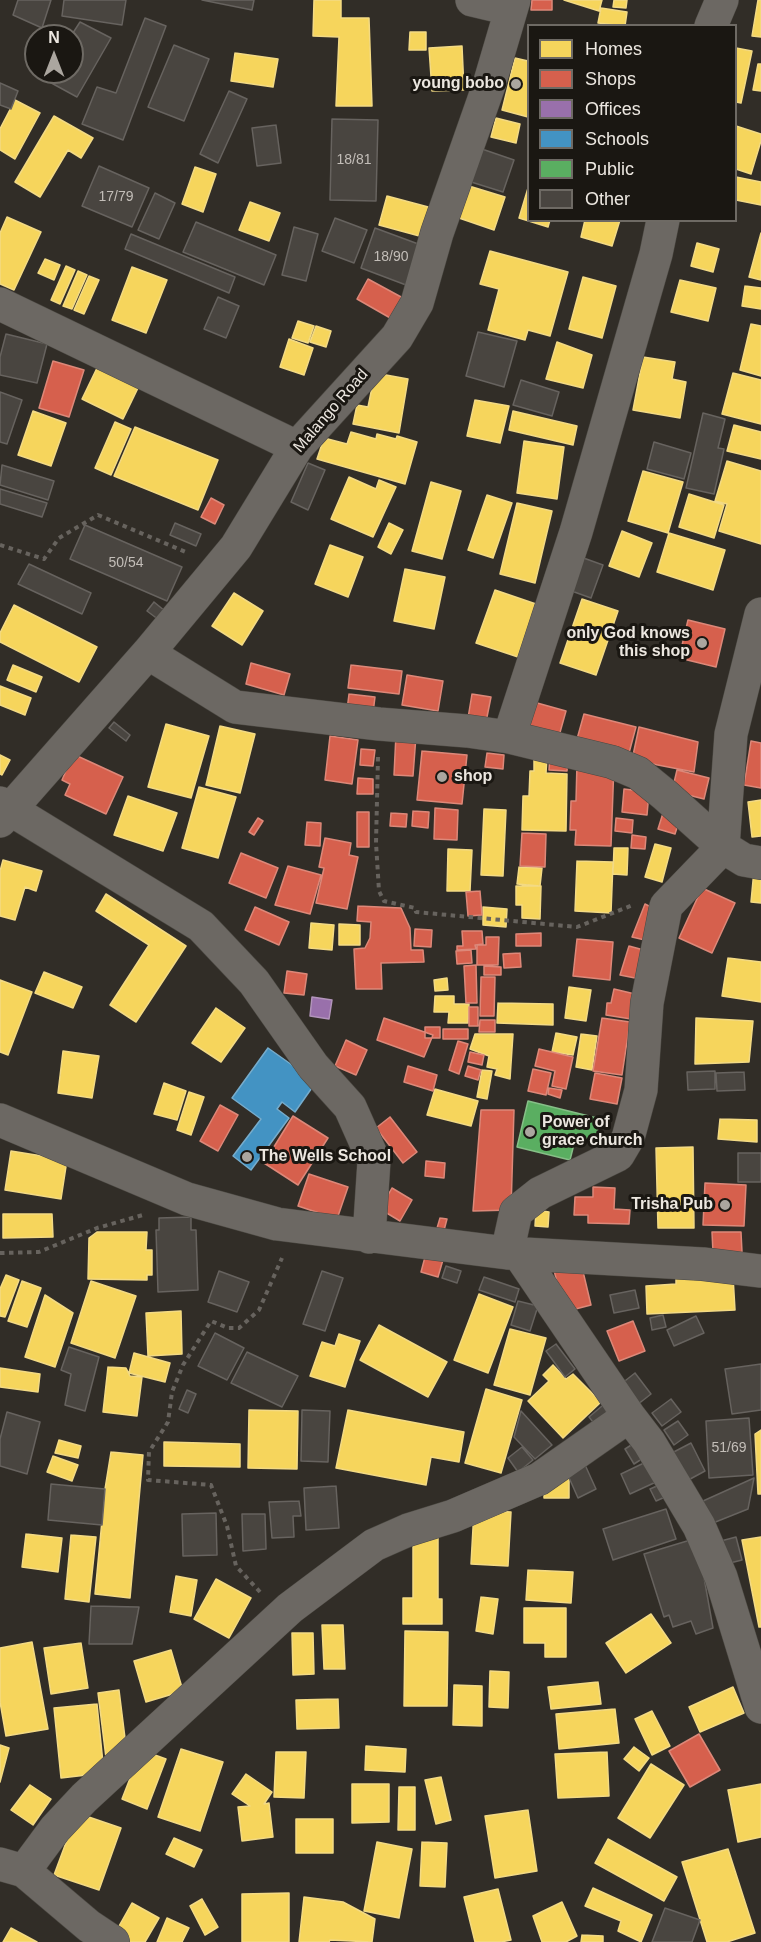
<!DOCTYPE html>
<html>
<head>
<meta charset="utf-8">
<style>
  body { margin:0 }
  #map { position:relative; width:761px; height:1942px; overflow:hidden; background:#312d27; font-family:Helvetica,sans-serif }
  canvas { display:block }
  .legend { position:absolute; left:527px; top:24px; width:210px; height:198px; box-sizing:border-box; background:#1a1712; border:2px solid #6e6a64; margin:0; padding:8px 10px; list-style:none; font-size:18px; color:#ece7e0 }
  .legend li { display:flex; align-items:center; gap:12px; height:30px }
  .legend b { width:30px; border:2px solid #6e6a64 }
  .north { position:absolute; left:24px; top:24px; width:60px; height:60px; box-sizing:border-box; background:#1a1712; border:2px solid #6e6a64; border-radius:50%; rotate:0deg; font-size:16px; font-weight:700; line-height:24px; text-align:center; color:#ece7e0 }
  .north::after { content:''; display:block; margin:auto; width:21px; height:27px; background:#aba69f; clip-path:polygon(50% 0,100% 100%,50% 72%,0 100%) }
</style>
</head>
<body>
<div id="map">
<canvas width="761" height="1942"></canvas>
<ul class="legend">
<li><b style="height:16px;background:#f6d55c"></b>Homes</li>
<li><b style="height:16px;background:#d6604d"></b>Shops</li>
<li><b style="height:16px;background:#9970ab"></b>Offices</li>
<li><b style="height:16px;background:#4393c3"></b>Schools</li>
<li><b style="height:16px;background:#5aae61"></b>Public</li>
<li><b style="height:16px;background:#494540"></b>Other</li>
</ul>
<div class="north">N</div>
</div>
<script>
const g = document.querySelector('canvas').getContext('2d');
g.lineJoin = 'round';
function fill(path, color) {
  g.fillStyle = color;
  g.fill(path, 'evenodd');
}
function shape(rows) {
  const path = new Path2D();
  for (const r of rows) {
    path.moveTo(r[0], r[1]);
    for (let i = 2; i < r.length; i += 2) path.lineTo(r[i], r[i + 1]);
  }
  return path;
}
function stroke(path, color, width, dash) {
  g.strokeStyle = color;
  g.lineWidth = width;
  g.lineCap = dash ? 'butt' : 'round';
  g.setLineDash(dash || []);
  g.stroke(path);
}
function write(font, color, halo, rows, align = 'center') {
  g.font = font + ' Helvetica,sans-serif';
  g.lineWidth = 6;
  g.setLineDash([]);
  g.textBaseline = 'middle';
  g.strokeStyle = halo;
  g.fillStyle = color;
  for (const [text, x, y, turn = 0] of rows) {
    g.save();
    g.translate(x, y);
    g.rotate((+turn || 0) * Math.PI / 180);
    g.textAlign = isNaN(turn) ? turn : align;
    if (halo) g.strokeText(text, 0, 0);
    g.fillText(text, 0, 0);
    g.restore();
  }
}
const homes = shape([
  [314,0,341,0,341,18,369,18,372,106,336,106,339,37,313,36,314,0],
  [564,0,602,0,599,11,564,0],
  [614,0,627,0,626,8,613,7,614,0],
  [758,0,761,0,761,37,752,36,758,0],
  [601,8,627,12,625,26,598,23,601,8],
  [410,32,426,32,426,50,409,50,410,32],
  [462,46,464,90,432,91,429,48,462,46],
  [736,48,752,51,741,103,736,102,736,48],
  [235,53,278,59,273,87,231,81,235,53],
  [515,58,528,61,528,117,502,110,515,58],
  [758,64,761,64,761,91,753,90,758,64],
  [15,100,40,113,15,159,0,150,0,129,15,100],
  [54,116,93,138,81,158,68,150,40,197,15,182,54,116],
  [496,118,520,124,516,143,491,137,496,118],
  [736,126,761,134,761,141,751,174,736,169,736,126],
  [195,167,216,174,203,212,182,204,195,167],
  [736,177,761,182,761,205,736,200,736,177],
  [469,186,505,197,494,230,459,218,469,186],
  [528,188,528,220,550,220,548,227,519,218,528,188],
  [387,196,432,208,423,237,379,225,387,196],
  [250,202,280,213,269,241,239,230,250,202],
  [7,217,41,232,14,290,0,284,0,233,7,217],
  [585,220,620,220,612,246,581,237,585,220],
  [761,233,761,280,749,277,761,233],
  [697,243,719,249,713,272,691,266,697,243],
  [490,251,568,272,550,336,528,330,525,340,488,330,499,289,480,284,490,251],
  [45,259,60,265,54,280,38,273,45,259],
  [66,266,75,270,60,304,51,300,66,266],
  [132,267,167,280,146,333,112,320,132,267],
  [78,271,87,275,72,309,63,306,78,271],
  [89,276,99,280,84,314,74,310,89,276],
  [583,277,616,286,602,338,569,329,583,277],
  [680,280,716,288,708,321,671,312,680,280],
  [745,286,761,288,761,309,742,306,745,286],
  [298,321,314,326,308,343,292,338,298,321],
  [751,324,761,326,761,376,740,370,751,324],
  [316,326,331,331,326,347,310,342,316,326],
  [289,339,313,348,304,375,280,367,289,339],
  [557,342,592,355,583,388,546,379,557,342],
  [643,357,675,362,672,379,686,382,680,418,633,410,643,357],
  [97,368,138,388,123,419,82,399,97,368],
  [375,373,408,379,399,433,353,424,357,405,368,407,375,373],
  [733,373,761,380,761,424,722,414,733,373],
  [475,400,509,406,500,443,467,436,475,400],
  [33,411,66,423,51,466,18,455,33,411],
  [513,411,577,426,573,445,509,430,513,411],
  [115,422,131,429,111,475,95,468,115,422],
  [734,425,761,432,761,459,727,451,734,425],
  [135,427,218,460,198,510,114,476,135,427],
  [351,432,376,439,377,434,396,439,397,436,417,442,405,484,317,459,324,438,347,444,351,432],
  [524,441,564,447,557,499,517,493,524,441],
  [727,461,761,471,761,544,719,531,727,504,715,501,727,461],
  [643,471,683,482,668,533,628,521,643,471],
  [349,477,376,489,379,480,396,487,373,537,331,519,349,477],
  [431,482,461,491,442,559,412,551,431,482],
  [689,494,724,505,714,538,679,527,689,494],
  [487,495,512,503,493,558,468,550,487,495],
  [517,503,552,511,535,583,500,574,517,503],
  [389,523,403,530,391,554,378,547,389,523],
  [622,531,652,543,639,577,609,566,622,531],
  [669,533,725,550,713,590,657,572,669,533],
  [330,545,363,557,348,597,315,584,330,545],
  [405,569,445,577,434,629,394,621,405,569],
  [495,590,536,604,518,657,476,643,495,590],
  [234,593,263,611,242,645,212,626,234,593],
  [582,599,618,611,596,675,560,663,582,599],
  [14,605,97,647,79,682,0,642,0,633,14,605],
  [13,665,42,677,36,692,7,680,13,665],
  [0,686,31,698,25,715,0,705,0,686],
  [166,724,209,736,191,798,148,787,166,724],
  [220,726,255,734,240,793,206,785,220,726],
  [0,755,10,760,2,775,0,774,0,755],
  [534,756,547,757,546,773,567,774,566,831,522,830,523,796,529,796,530,771,534,771,534,756],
  [199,787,236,797,218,858,182,848,199,787],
  [128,796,177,813,163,851,114,835,128,796],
  [761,800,761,836,752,837,748,802,761,800],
  [484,809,506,810,503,876,481,875,484,809],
  [655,844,671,848,662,882,645,877,655,844],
  [614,848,628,848,627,875,613,874,614,848],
  [448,849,472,850,470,891,447,891,448,849],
  [3,860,42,871,36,891,25,887,15,920,0,916,0,871,3,860],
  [577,861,613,862,611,913,575,911,577,861],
  [519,867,542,868,540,886,517,884,519,867],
  [754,870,761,871,761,903,751,902,754,870],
  [516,886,541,886,540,919,522,918,522,905,516,905,516,886],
  [106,894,186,946,136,1022,110,1005,149,945,96,911,106,894],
  [483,907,507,909,506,927,483,925,483,907],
  [311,923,334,925,332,950,309,948,311,923],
  [339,924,360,925,360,945,339,945,339,924],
  [728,958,761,962,761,1002,722,996,728,958],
  [44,972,82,987,73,1008,35,993,44,972],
  [447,978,448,990,435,991,434,980,447,978],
  [0,980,32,992,8,1055,0,1052,0,980],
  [569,987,591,990,586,1021,565,1018,569,987],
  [435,996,454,996,454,1004,469,1004,468,1023,448,1023,449,1012,434,1012,435,996],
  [498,1003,553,1004,553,1025,497,1023,498,1003],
  [216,1008,245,1028,221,1062,192,1043,216,1008],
  [696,1018,753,1021,749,1062,695,1064,696,1018],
  [556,1033,577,1037,573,1055,552,1052,556,1033],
  [475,1034,513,1034,510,1079,495,1075,497,1069,487,1067,489,1056,470,1049,475,1034],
  [581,1034,597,1036,592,1070,576,1067,581,1034],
  [63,1051,99,1056,92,1098,58,1093,63,1051],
  [482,1070,492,1071,487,1099,477,1097,482,1070],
  [164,1083,186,1091,177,1120,154,1114,164,1083],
  [435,1089,478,1101,471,1126,427,1115,435,1089],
  [189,1092,204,1097,191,1135,177,1130,189,1092],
  [720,1119,757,1120,757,1142,718,1139,720,1119],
  [693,1147,694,1228,658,1228,656,1148,693,1147],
  [11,1151,67,1160,61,1199,5,1190,11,1151],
  [536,1210,549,1212,548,1227,535,1226,536,1210],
  [3,1214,52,1214,53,1237,3,1238,3,1214],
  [97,1232,147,1232,146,1250,152,1250,152,1275,147,1275,147,1280,88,1279,89,1238,97,1232],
  [676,1270,733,1276,735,1310,647,1314,646,1286,676,1284,676,1270],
  [6,1275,19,1280,5,1317,0,1316,0,1289,6,1275],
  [22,1281,41,1288,27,1327,8,1321,22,1281],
  [91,1281,136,1296,115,1358,71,1343,91,1281],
  [479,1294,513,1307,488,1373,454,1360,479,1294],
  [45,1295,73,1313,55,1367,25,1357,45,1295],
  [181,1311,182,1354,148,1356,146,1313,181,1311],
  [379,1325,447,1362,428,1397,360,1360,379,1325],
  [510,1329,546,1338,530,1395,494,1385,510,1329],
  [339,1334,360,1341,345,1387,310,1376,322,1342,335,1346,339,1334],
  [134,1353,170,1363,165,1382,129,1373,134,1353],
  [553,1365,566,1379,573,1374,601,1402,563,1438,528,1401,549,1381,543,1375,553,1365],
  [108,1367,126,1368,130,1376,142,1377,137,1416,103,1412,108,1367],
  [0,1368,40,1374,38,1392,0,1387,0,1368],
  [486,1389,522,1400,501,1473,465,1463,486,1389],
  [249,1410,298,1411,297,1469,248,1468,249,1410],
  [348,1410,464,1432,459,1462,431,1457,426,1485,336,1468,348,1410],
  [761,1430,761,1494,758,1494,755,1434,761,1430],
  [59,1440,81,1446,78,1458,55,1453,59,1440],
  [164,1442,240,1444,240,1467,164,1466,164,1442],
  [111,1452,143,1455,130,1598,95,1594,105,1489,111,1452],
  [53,1456,78,1465,72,1481,47,1472,53,1456],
  [544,1477,569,1477,569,1498,544,1498,544,1477],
  [474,1510,511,1512,508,1566,471,1564,474,1510],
  [26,1534,62,1538,58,1572,22,1567,26,1534],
  [71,1535,96,1537,89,1602,65,1599,71,1535],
  [761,1537,761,1627,759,1627,742,1540,761,1537],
  [413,1538,438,1538,438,1599,442,1599,442,1624,403,1624,403,1598,413,1598,413,1538],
  [528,1570,573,1572,571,1603,526,1600,528,1570],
  [176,1576,197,1580,191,1616,170,1612,176,1576],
  [216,1579,251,1598,229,1638,194,1619,216,1579],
  [481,1597,498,1599,493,1634,476,1631,481,1597],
  [524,1608,566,1608,566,1657,545,1657,545,1643,524,1643,524,1608],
  [651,1614,671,1643,626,1673,606,1643,651,1614],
  [322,1625,343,1625,345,1669,324,1669,322,1625],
  [405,1631,448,1632,447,1706,404,1706,405,1631],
  [292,1633,313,1633,314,1674,293,1675,292,1633],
  [32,1642,48,1729,6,1736,0,1702,0,1648,32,1642],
  [81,1643,88,1688,51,1694,44,1648,81,1643],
  [171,1650,183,1691,146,1702,134,1661,171,1650],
  [490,1671,509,1672,508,1708,489,1707,490,1671],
  [598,1682,601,1704,551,1709,548,1687,598,1682],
  [454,1685,482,1686,482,1726,453,1725,454,1685],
  [733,1687,744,1713,700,1732,689,1707,733,1687],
  [119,1690,127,1754,106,1758,98,1693,119,1690],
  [338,1699,339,1728,297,1729,296,1700,338,1699],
  [97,1704,104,1773,61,1778,54,1708,97,1704],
  [615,1709,619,1743,559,1749,556,1714,615,1709],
  [652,1711,670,1746,652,1755,635,1719,652,1711],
  [0,1745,9,1748,0,1782,0,1745],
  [366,1746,406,1749,405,1772,365,1770,366,1746],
  [634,1747,649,1758,639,1771,624,1759,634,1747],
  [181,1749,223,1762,200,1831,158,1817,181,1749],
  [141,1750,166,1759,147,1809,122,1799,141,1750],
  [276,1752,306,1752,304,1798,274,1797,276,1752],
  [607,1752,609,1796,558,1798,555,1754,607,1752],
  [651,1764,684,1785,650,1838,618,1818,651,1764],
  [246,1774,272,1792,264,1804,269,1803,273,1837,242,1841,238,1807,250,1806,232,1794,246,1774],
  [441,1777,451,1820,436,1824,425,1780,441,1777],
  [352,1784,389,1784,389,1822,352,1823,352,1784],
  [761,1784,761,1837,738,1842,728,1790,761,1784],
  [30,1785,51,1799,33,1825,11,1810,30,1785],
  [399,1787,415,1787,415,1830,398,1830,399,1787],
  [528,1810,537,1871,495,1878,485,1816,528,1810],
  [77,1813,121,1828,99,1890,54,1875,77,1813],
  [296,1819,333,1819,333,1853,296,1853,296,1819],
  [174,1838,202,1850,194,1867,166,1854,174,1838],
  [608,1839,677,1877,664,1901,595,1863,608,1839],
  [377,1842,412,1849,399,1918,364,1911,377,1842],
  [422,1842,447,1843,445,1887,420,1886,422,1842],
  [728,1849,755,1933,727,1942,707,1942,682,1862,728,1849],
  [593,1888,652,1915,641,1942,618,1931,621,1921,585,1906,593,1888],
  [498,1889,511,1940,501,1942,475,1942,464,1897,498,1889],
  [289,1893,289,1942,242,1942,242,1894,289,1893],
  [304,1897,343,1902,375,1919,372,1942,330,1940,329,1942,299,1942,304,1897],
  [202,1899,218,1927,205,1935,190,1906,202,1899],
  [562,1902,577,1936,566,1942,542,1942,533,1916,562,1902],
  [132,1903,159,1918,145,1942,126,1942,114,1935,132,1903],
  [167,1918,189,1928,182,1942,157,1942,167,1918],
  [11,1928,37,1942,3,1942,11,1928],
  [582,1935,603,1936,603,1942,581,1942,582,1935]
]);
fill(homes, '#f6d55c');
stroke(homes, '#f3da84', 1.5);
const shops = shape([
  [532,0,552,0,552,10,531,10,532,0],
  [368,279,403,298,392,319,357,299,368,279],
  [53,361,84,370,69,417,39,408,53,361],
  [211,498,224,505,215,524,201,517,211,498],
  [688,620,725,629,716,667,679,658,688,620],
  [251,663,290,674,284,695,246,684,251,663],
  [351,665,402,671,399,694,348,688,351,665],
  [407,675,443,681,438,711,402,705,407,675],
  [349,694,375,697,373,713,347,710,349,694],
  [472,694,491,697,486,722,468,718,472,694],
  [530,701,566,711,559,736,524,726,530,701],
  [584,714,636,727,629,753,577,739,584,714],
  [639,727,698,742,694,772,632,760,639,727],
  [396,734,416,736,413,776,394,775,396,734],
  [330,736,358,740,352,784,325,780,330,736],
  [751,741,761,743,761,788,744,785,751,741],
  [361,749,375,750,373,766,360,765,361,749],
  [422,751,467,755,462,804,417,800,422,751],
  [487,753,504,755,503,769,485,767,487,753],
  [73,754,123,777,106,814,65,795,70,784,62,780,73,754],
  [550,754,568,755,567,771,549,770,550,754],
  [577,763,614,764,611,846,575,845,576,830,570,830,571,801,576,801,577,763],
  [677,770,709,778,704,799,672,791,677,770],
  [358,778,373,779,373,794,357,794,358,778],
  [624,789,649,792,647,815,622,812,624,789],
  [435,808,458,810,457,840,434,839,435,808],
  [664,810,681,815,675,834,658,829,664,810],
  [413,811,429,812,428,828,412,826,413,811],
  [357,812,369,812,369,847,357,847,357,812],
  [391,813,407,814,406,827,390,826,391,813],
  [258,818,263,821,254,835,249,832,258,818],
  [616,818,633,820,632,833,615,831,616,818],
  [307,822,321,823,320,846,305,845,307,822],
  [522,833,546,834,545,867,520,866,522,833],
  [632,835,646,837,645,849,631,848,632,835],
  [325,838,351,843,349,855,358,857,347,909,316,903,324,868,319,867,325,838],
  [241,853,278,868,266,898,229,883,241,853],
  [288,866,321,875,310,914,275,905,288,866],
  [702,888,735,903,712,953,679,938,702,888],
  [480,891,482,915,468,916,466,892,480,891],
  [645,904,659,911,649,941,632,937,645,904],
  [358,906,401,908,410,928,411,950,423,950,424,962,381,963,382,989,356,989,354,949,365,948,370,938,371,922,357,921,358,906],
  [255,907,289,922,279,945,245,930,255,907],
  [415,929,432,930,431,947,414,946,415,929],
  [462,931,482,931,483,944,475,945,476,949,457,950,457,946,463,946,462,931],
  [541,933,541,946,516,946,516,934,541,933],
  [486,937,499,937,498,965,477,965,477,945,486,945,486,937],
  [577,939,613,942,610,980,573,976,577,939],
  [629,946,651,952,645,980,620,975,629,946],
  [471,950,472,963,457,964,456,951,471,950],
  [520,953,521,967,504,968,503,954,520,953],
  [476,965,477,1003,466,1003,464,966,476,965],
  [484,966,501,967,501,975,484,975,484,966],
  [287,971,307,974,304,995,284,993,287,971],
  [481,977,495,977,494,1016,480,1016,481,977],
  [614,989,635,994,631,1019,606,1015,607,1003,611,1003,614,989],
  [469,1007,478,1007,478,1026,469,1026,469,1007],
  [384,1018,433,1035,424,1057,377,1040,384,1018],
  [602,1018,630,1022,622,1075,593,1071,602,1018],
  [480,1020,495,1020,495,1032,479,1032,480,1020],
  [425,1027,440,1027,440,1038,425,1038,425,1027],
  [443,1029,468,1029,468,1039,443,1039,443,1029],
  [346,1040,367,1050,356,1075,335,1066,346,1040],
  [458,1041,468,1044,459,1074,449,1070,458,1041],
  [539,1049,573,1057,566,1089,552,1086,555,1071,535,1066,539,1049],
  [470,1052,484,1055,482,1065,468,1062,470,1052],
  [408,1066,437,1075,433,1091,404,1082,408,1066],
  [468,1066,481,1070,478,1080,465,1076,468,1066],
  [533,1069,551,1073,546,1095,528,1091,533,1069],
  [595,1073,622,1078,617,1104,590,1099,595,1073],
  [549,1088,562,1090,560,1098,548,1094,549,1088],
  [220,1105,238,1115,218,1151,200,1141,220,1105],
  [481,1110,514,1110,511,1210,473,1211,481,1110],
  [293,1116,328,1138,298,1185,264,1163,293,1116],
  [390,1117,417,1152,403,1163,376,1128,390,1117],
  [426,1161,445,1163,444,1178,425,1176,426,1161],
  [309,1174,348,1187,337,1219,298,1206,309,1174],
  [705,1183,746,1185,744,1226,703,1225,705,1183],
  [593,1187,615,1188,614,1209,630,1210,629,1224,588,1223,588,1215,574,1215,575,1197,593,1197,593,1187],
  [392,1188,412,1200,400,1221,380,1209,392,1188],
  [440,1218,447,1219,442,1238,435,1235,440,1218],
  [712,1232,741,1232,742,1252,713,1253,712,1232],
  [429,1242,447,1246,438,1277,421,1272,429,1242],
  [581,1263,591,1305,564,1312,554,1270,581,1263],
  [633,1321,645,1351,619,1361,607,1331,633,1321],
  [699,1734,720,1770,690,1787,669,1751,699,1734]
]);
fill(shops, '#d6604d');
stroke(shops, '#dd8879', 1.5);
const offices = shape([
  [312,997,332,1000,329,1019,310,1016,312,997]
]);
fill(offices, '#9970ab');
stroke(offices, '#b294bb', 1.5);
const schools = shape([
  [268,1048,316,1082,295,1112,282,1102,277,1109,289,1118,251,1170,233,1156,261,1119,232,1098,268,1048]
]);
fill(schools, '#4393c3');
stroke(schools, '#76accc', 1.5);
const public = shape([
  [528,1101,601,1119,595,1140,576,1136,570,1160,517,1147,528,1101]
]);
fill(public, '#5aae61');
stroke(public, '#86bf87', 1.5);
const building = shape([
  [18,0,51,0,42,28,13,15,18,0],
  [64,0,126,0,122,25,62,16,64,0],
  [202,0,254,0,252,10,202,0],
  [145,18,166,26,123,140,82,124,97,87,116,93,145,18],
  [80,22,111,38,77,97,44,79,48,72,72,72,71,36,80,22],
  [36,37,36,56,28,52,36,37],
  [174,45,209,59,184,121,148,107,174,45],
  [0,83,18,91,11,109,0,105,0,83],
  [229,91,247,99,218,163,200,154,229,91],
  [332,119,378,120,376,201,330,200,332,119],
  [276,125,281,163,257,166,252,128,276,125],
  [479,148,514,160,503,192,468,181,479,148],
  [99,166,149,188,132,227,82,206,99,166],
  [155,193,175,203,159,239,138,230,155,193],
  [335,218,367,230,354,263,322,251,335,218],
  [196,222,276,255,264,285,183,252,196,222],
  [294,227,318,234,306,281,282,275,294,227],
  [375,228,421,245,406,285,361,268,375,228],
  [131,234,235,277,229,293,125,249,131,234],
  [218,297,239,306,226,338,204,329,218,297],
  [478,332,517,341,504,387,466,376,478,332],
  [6,334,47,344,37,383,0,375,0,357,6,334],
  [521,380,559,392,552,416,513,405,521,380],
  [0,392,22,400,7,444,0,442,0,392],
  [703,413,725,419,718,448,724,449,714,494,686,488,703,413],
  [654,442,691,453,684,479,647,469,654,442],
  [308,463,325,470,308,510,291,502,308,463],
  [2,465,54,481,48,500,0,485,2,465],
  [0,489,47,503,42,517,0,504,0,489],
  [175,523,201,534,196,546,170,535,175,523],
  [85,525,182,567,167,601,70,559,85,525],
  [578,556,603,565,591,598,566,589,578,556],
  [29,564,91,593,82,614,18,584,29,564],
  [154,602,165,611,159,620,147,611,154,602],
  [114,722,130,735,126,741,109,728,114,722],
  [715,1071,715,1089,688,1090,687,1072,715,1071],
  [744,1072,745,1090,717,1091,716,1073,744,1072],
  [738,1153,761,1153,761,1182,738,1182,738,1153],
  [191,1217,191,1230,196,1230,198,1290,158,1292,156,1230,159,1230,159,1218,191,1217],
  [446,1266,461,1271,457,1283,442,1278,446,1266],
  [219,1271,249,1282,237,1312,208,1302,219,1271],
  [322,1271,343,1278,325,1331,303,1324,322,1271],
  [484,1277,519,1289,515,1302,479,1290,484,1277],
  [635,1290,639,1308,614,1313,610,1295,635,1290],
  [518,1301,538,1306,530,1331,511,1325,518,1301],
  [663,1315,666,1327,652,1330,650,1318,663,1315],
  [696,1316,704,1333,674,1346,667,1330,696,1316],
  [215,1333,244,1348,227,1380,198,1366,215,1333],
  [556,1344,575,1369,565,1377,546,1351,556,1344],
  [69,1347,99,1357,85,1411,65,1405,71,1374,61,1370,69,1347],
  [247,1352,298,1376,282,1407,231,1383,247,1352],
  [761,1364,761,1410,732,1414,725,1369,761,1364],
  [635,1373,651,1394,637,1405,621,1384,635,1373],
  [187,1390,196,1394,188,1413,179,1409,187,1390],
  [671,1399,681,1412,662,1426,652,1413,671,1399],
  [609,1400,601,1432,589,1417,609,1400],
  [302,1410,330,1411,328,1462,301,1461,302,1410],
  [521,1411,552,1445,535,1459,514,1437,521,1411],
  [7,1412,40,1422,27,1474,0,1466,0,1439,7,1412],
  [749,1418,753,1475,709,1478,706,1421,749,1418],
  [678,1421,688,1435,674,1445,664,1430,678,1421],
  [639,1440,648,1455,634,1464,625,1449,639,1440],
  [691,1443,705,1471,681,1484,666,1456,691,1443],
  [522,1447,533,1460,518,1472,508,1458,522,1447],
  [581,1456,596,1489,578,1498,563,1464,581,1456],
  [646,1462,656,1482,630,1494,621,1474,646,1462],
  [754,1478,748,1509,713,1523,703,1501,754,1478],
  [666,1482,672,1494,656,1501,650,1489,666,1482],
  [51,1484,105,1489,102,1525,48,1520,51,1484],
  [336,1486,339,1528,306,1530,304,1488,336,1486],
  [299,1501,301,1516,293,1516,294,1537,272,1538,269,1502,299,1501],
  [666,1509,676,1539,613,1560,603,1529,666,1509],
  [216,1513,217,1555,183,1556,182,1514,216,1513],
  [242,1514,265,1514,266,1549,243,1551,242,1514],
  [736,1537,742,1560,722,1565,717,1542,736,1537],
  [697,1538,713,1628,696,1634,691,1621,673,1627,669,1615,664,1617,644,1554,697,1538],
  [91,1606,139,1607,132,1644,89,1644,91,1606],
  [665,1908,700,1920,692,1942,652,1942,665,1908]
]);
fill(building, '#494540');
stroke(building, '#67635f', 1.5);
const minor = shape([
  [472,0,510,9],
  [711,26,722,0],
  [0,304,297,447],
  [148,653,235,707,379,724,467,731,509,737,612,762,638,773,665,795,723,847,744,860,761,863],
  [509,737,576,532,656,254,663,220],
  [0,803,201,926,254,982,313,1066,350,1107,374,1161,369,1237],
  [0,821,148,653,236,547,297,447,397,337,417,303,437,233,489,85,514,0],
  [0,1120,187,1199,277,1224,507,1253,703,1264,761,1271],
  [507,1253,516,1212,540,1193,618,1155,628,1138,641,1090,647,1003,666,906,723,847,731,734,761,614],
  [519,1254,629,1416,649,1442,699,1526,721,1577,761,1707],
  [0,1864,24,1871,89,1926,113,1942],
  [24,1871,55,1829,84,1798,290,1608,374,1545,408,1530,453,1516,539,1479,629,1416]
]);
stroke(minor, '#4b4842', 34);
stroke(shape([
  [0,545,44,559,59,538,98,515,188,553],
  [378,757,376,843,379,891,384,901,415,908,416,912,577,927,633,905],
  [0,1253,39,1252,97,1228,143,1215],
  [260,1592,236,1566,227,1526,211,1485,148,1480,149,1452,168,1422,172,1392,183,1365,211,1321,228,1328,239,1328,259,1310,282,1258]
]), '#67635e', 4, [4.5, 4.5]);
stroke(minor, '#6c6863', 33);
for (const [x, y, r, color] of [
  [516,84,6,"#aba69f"],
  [702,643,6,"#aba69f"],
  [442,777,6,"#aba69f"],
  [530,1132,6,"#aba69f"],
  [247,1157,6,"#aba69f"],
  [725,1205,6,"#aba69f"]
]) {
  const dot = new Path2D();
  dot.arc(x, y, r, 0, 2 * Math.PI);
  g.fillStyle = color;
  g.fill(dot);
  stroke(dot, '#1a1712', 2);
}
write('14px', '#c3beb8', null, [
  ["18/81",354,160],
  ["17/79",116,197],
  ["18/90",391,257],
  ["50/54",126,563],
  ["51/69",729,1448]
]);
write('bold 16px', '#ece7e0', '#1a1712', [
  ["young bobo",504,84],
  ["only God knows",690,634],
  ["this shop",690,652],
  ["shop",454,777,"left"],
  ["Power of",542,1123,"left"],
  ["grace church",542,1141,"left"],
  ["The Wells School",259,1157,"left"],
  ["Trisha Pub",713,1205]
], 'right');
write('16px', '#ece7e0', '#1a1712', [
  ["Malango Road",331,411,-49]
]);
</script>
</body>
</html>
